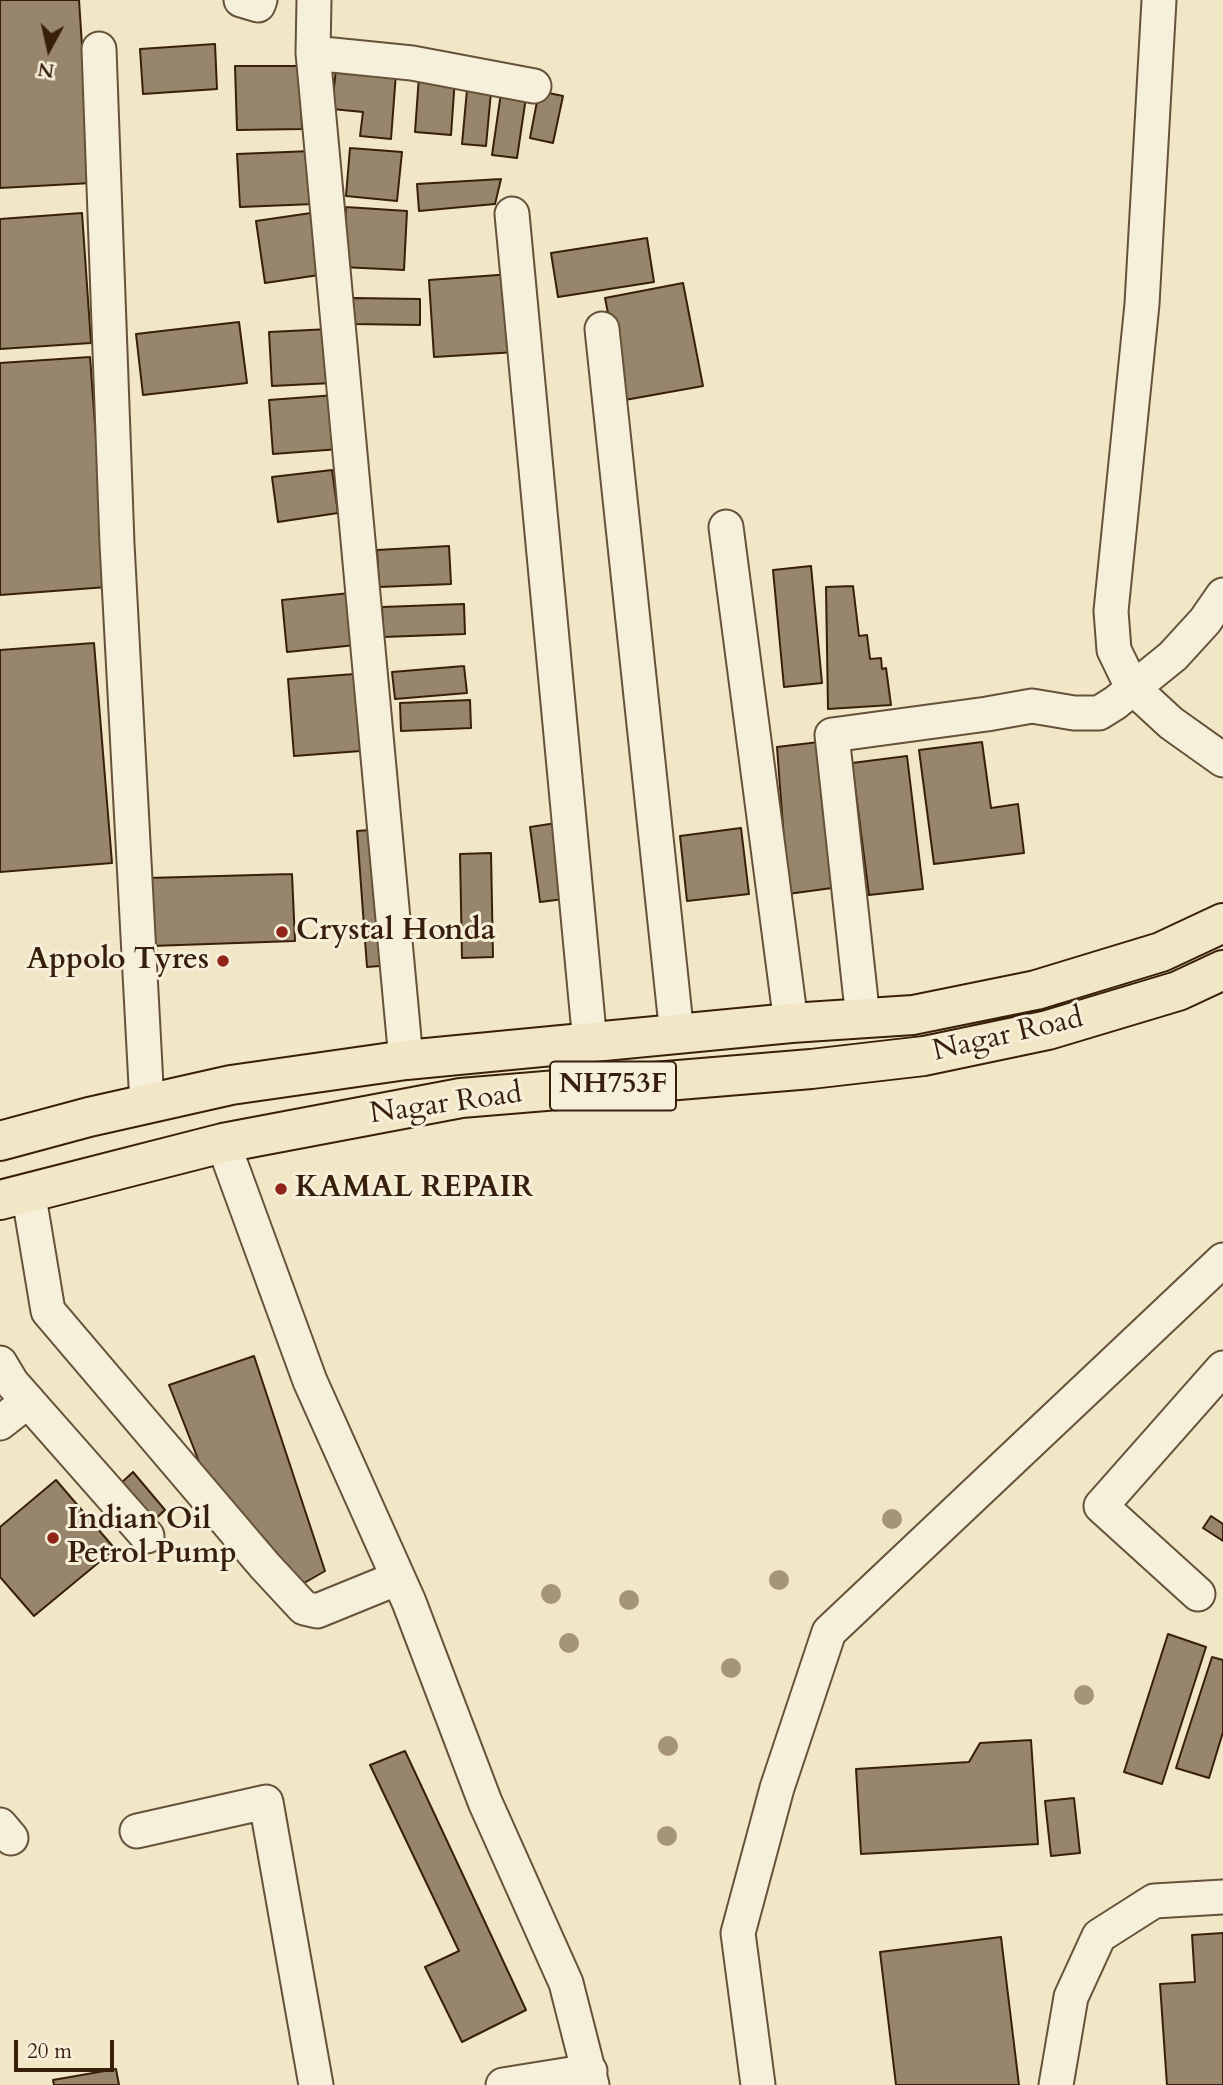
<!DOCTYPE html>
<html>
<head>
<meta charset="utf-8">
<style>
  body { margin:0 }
  #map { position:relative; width:1223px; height:2085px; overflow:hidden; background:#f1e6c6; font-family:Cardo,serif }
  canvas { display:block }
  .north { position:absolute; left:14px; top:14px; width:70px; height:70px; -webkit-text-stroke:5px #f6efda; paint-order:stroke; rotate:188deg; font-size:19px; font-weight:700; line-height:28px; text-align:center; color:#381f0a }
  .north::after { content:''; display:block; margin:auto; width:24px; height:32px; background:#381f0a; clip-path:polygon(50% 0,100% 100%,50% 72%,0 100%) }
  .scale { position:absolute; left:14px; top:2040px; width:100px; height:32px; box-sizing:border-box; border:4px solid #381f0a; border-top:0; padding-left:9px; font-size:21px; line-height:24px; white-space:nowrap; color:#381f0a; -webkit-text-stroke:5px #f6efda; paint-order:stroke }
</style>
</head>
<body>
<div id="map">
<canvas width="1223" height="2085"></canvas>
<div class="north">N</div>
<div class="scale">20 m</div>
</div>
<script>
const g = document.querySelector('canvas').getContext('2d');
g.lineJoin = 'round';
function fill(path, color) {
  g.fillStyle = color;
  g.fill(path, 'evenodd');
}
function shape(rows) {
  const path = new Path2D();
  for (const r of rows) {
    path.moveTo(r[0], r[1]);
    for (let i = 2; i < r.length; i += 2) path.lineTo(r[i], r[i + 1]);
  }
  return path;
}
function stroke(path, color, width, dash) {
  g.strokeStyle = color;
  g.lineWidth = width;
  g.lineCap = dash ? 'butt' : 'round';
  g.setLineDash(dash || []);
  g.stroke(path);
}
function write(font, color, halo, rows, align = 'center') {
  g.font = font + ' Cardo,serif';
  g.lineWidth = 6;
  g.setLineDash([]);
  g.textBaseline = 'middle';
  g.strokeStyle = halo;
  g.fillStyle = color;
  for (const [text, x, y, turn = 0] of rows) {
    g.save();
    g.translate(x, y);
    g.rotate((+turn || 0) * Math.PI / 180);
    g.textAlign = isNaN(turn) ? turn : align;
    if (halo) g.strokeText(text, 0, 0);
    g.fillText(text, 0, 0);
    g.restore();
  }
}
const building = shape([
  [0,0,79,0,91,183,0,188,0,0],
  [215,44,217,89,143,94,140,49,215,44],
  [235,66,300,66,302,129,237,130,235,66],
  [336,68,396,73,391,139,360,136,363,112,332,109,336,68],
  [419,76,455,78,451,135,415,132,419,76],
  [468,79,492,81,486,146,462,144,468,79],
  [539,91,563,96,553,143,530,138,539,91],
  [501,93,526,97,517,158,492,155,501,93],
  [350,148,402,152,397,201,346,196,350,148],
  [312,151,314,204,240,207,237,154,312,151],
  [501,179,495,204,419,211,417,184,501,179],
  [346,207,407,211,404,270,342,267,346,207],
  [318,212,326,274,265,283,256,221,318,212],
  [82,213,91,343,0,349,0,219,82,213],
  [647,238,654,282,558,297,551,253,647,238],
  [512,274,517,352,434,357,429,280,512,274],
  [683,283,703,386,625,400,605,298,683,283],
  [353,298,420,299,420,325,353,324,353,298],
  [239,322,247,383,143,395,136,334,239,322],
  [330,329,332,383,272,386,269,332,330,329],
  [90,357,107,587,0,595,0,363,90,357],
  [336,395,340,449,273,454,269,400,336,395],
  [332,470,338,513,278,522,272,477,332,470],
  [449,546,451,584,379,587,377,550,449,546],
  [811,566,822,683,784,687,773,570,811,566],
  [853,586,859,636,867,635,870,659,881,658,882,669,886,668,891,705,828,709,826,587,853,586],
  [350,593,356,645,287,652,282,600,350,593],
  [464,604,465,634,383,637,382,607,464,604],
  [94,643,112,863,0,872,0,650,94,643],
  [464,666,467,693,395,699,392,672,464,666],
  [368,673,374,750,294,756,288,679,368,673],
  [470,700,471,728,401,731,400,703,470,700],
  [819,742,832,888,788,894,777,747,819,742],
  [982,742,991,808,1018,804,1024,853,934,864,919,750,982,742],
  [907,756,923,889,869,895,852,763,907,756],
  [563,822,572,898,540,902,530,827,563,822],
  [741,828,749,894,687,901,680,836,741,828],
  [382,829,392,965,367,967,357,831,382,829],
  [491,853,493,957,462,958,460,854,491,853],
  [292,874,295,941,151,946,148,878,292,874],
  [254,1356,325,1571,299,1586,214,1500,169,1385,254,1356],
  [133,1472,165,1510,150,1524,118,1486,133,1472],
  [56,1480,115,1549,34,1616,0,1577,0,1527,56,1480],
  [1211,1516,1223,1524,1223,1541,1203,1528,1211,1516],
  [1168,1634,1206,1647,1162,1784,1124,1772,1168,1634],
  [1212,1657,1223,1660,1223,1732,1209,1778,1176,1768,1212,1657],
  [1031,1740,1038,1844,861,1854,856,1769,969,1762,980,1743,1031,1740],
  [405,1751,526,2010,462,2042,425,1967,459,1951,370,1765,405,1751],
  [1074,1798,1080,1853,1051,1856,1045,1801,1074,1798],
  [1223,1933,1223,2085,1167,2085,1160,1984,1195,1982,1192,1935,1223,1933],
  [1001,1937,1019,2085,896,2085,880,1952,1001,1937],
  [116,2069,119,2085,54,2085,53,2080,116,2069]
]);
fill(building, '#98866c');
stroke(building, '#381f0a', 2);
const minor = shape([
  [241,0,258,5,260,0],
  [314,0,313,53,406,1060],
  [1159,0,1142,304,1111,611,1114,650,1132,687,1171,723,1223,760],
  [99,49,117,544,147,1104],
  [313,53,412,63,534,86],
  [512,214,590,1043],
  [602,329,677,1035],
  [726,527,791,1023],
  [863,1019,832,735,987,714,1032,706,1074,713,1099,713,1115,703,1173,656,1205,621,1223,595],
  [223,1143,310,1381,409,1602,485,1802,566,1983,592,2085],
  [28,1191,48,1311,265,1566,304,1608,317,1611,398,1578],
  [0,1363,12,1383,147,1536],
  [0,1423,28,1401],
  [1198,1594,1101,1506,1223,1368],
  [0,1825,11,1838],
  [137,1831,266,1802,316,2085],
  [503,2085,590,2071],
  [758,2085,738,1933,777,1788,829,1632,1223,1260],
  [1056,2085,1071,1997,1099,1936,1154,1901,1223,1897]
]);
const highway = shape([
  [0,1141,89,1117,231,1085,406,1060,791,1023,913,1015,1036,990,1161,952,1223,923],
  [0,1200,223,1143,461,1098,811,1069,924,1056,1048,1030,1178,991,1223,970]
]);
stroke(minor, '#665139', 37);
stroke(highway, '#381f0a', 42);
stroke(minor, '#f6efda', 33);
stroke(highway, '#f1e6c6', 38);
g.fillStyle = '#a59478';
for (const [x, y] of [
  [892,1519],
  [779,1580],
  [551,1594],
  [629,1600],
  [569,1643],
  [731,1668],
  [1084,1695],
  [668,1746],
  [667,1836]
]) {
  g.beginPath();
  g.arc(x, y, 10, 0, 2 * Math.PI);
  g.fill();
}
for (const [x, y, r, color] of [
  [282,932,7,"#8f2418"],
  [223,961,7,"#8f2418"],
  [281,1189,7,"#8f2418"],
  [53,1538,7,"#8f2418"]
]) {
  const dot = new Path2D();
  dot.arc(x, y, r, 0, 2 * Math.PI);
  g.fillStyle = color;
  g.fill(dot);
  stroke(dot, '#f6efda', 2.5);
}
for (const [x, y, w] of [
  [613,1086,126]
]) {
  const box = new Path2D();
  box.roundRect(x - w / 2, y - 24.5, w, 49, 5);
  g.fillStyle = '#f6efda';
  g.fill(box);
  stroke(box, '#381f0a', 2);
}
write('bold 28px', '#381f0a', null, [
  ["NH753F",613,1086]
]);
write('bold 30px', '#381f0a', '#f6efda', [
  ["Crystal Honda",296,932],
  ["Appolo Tyres",209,961,"right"],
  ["KAMAL REPAIR",295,1189],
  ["Indian Oil",67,1521],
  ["Petrol Pump",67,1555]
], 'left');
write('30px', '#381f0a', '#f6efda', [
  ["Nagar Road",1008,1036,-13],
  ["Nagar Road",446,1105,-8]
]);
</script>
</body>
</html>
